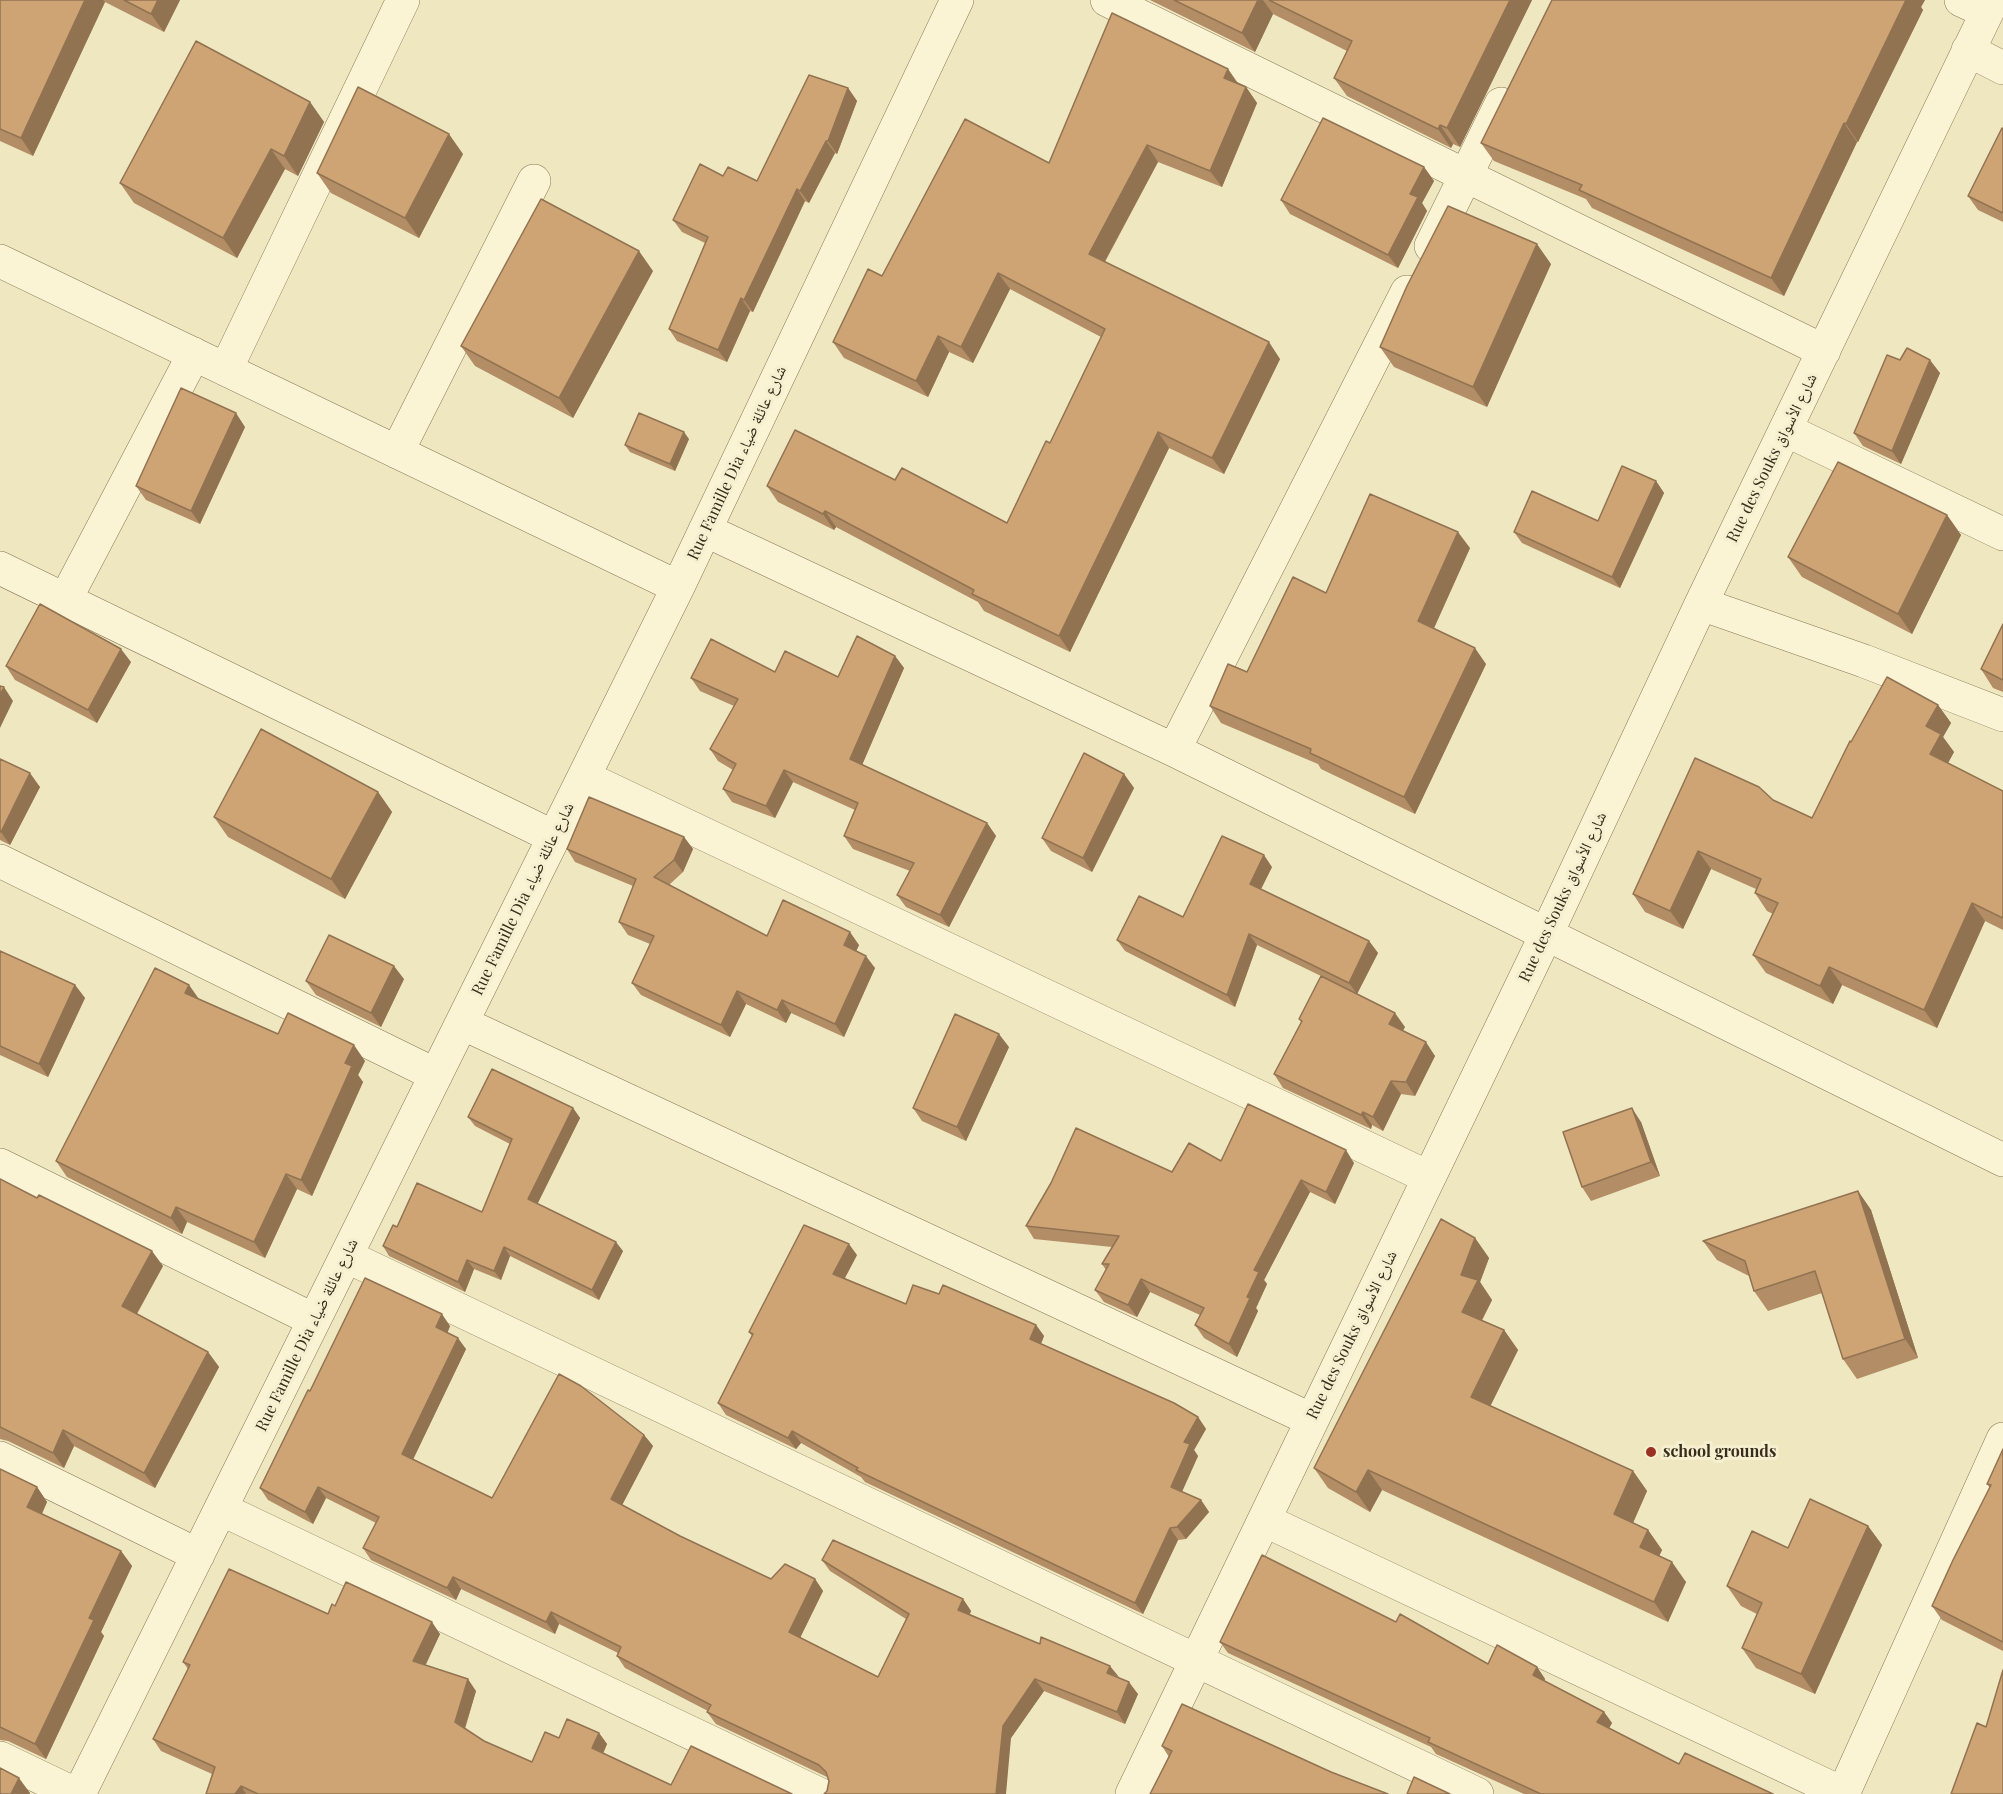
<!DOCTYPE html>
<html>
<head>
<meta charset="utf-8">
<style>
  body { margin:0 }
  canvas { display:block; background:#efe7c0 }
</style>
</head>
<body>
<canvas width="2003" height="1794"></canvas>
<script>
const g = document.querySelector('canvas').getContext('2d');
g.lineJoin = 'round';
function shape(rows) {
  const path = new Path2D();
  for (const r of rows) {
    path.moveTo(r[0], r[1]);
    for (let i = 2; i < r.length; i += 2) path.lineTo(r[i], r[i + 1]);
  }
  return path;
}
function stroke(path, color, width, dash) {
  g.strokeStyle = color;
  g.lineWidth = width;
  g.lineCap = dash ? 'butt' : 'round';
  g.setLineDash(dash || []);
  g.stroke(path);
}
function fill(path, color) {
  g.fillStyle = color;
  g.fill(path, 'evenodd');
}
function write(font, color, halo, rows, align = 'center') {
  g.font = font + ' "Playfair Display","Noto Naskh Arabic",serif';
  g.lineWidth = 6;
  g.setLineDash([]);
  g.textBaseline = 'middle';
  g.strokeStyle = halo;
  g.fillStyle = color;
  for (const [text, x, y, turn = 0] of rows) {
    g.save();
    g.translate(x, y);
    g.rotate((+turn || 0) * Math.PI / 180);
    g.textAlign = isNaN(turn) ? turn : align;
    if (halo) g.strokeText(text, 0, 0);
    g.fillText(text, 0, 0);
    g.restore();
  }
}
const minor = shape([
  [1107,0,1824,351],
  [1961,0,1987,12],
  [1968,50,2003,68],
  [1431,246,1501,104],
  [0,261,678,587],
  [226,369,403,0],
  [1786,430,2003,534],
  [397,452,534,181],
  [705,530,1174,750,2003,1160],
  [0,568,554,837],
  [65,600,194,354],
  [1701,604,1864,661,2003,715],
  [1174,750,1407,292],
  [584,777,1428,1177],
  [0,861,436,1075],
  [462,1023,1312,1420],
  [0,1165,314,1320],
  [346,1256,1477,1794],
  [0,1458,198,1555],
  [221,1509,819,1794],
  [1264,1520,1844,1794],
  [0,1758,75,1794],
  [79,1794,678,587,957,0],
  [1132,1794,1546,935,1701,604,1993,0],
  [1843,1794,2003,1439]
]);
stroke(minor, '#897857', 34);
stroke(minor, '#faf3d4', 33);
fill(shape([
  [0,0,180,0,164,32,105,2,33,156,0,141],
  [1150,0,1532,0,1460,147,1453,144,1451,148,1347,96,1334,78,1347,51,1273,14,1255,52],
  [1552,0,1925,0,1921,7,1923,10,1858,142,1857,142,1784,296,1592,208,1586,199,1494,161,1481,143],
  [1228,69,1238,83,1246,87,1257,103,1222,187,1158,162,1105,262,1280,359,1224,474,1169,448,1070,652,984,611,978,602,836,527,834,530,778,502,767,486,895,480,1007,523,1050,443,1101,337,1010,289,973,363,949,352,928,397,844,358,833,342,882,276,1049,163],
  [848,88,857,101,837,154,835,153,809,203,805,201,753,312,750,311,727,362,677,341,669,329,705,243,682,232,673,220,757,181],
  [310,102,324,122,298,176,285,169,237,258,134,203,120,183],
  [2003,129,2003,222,1978,210,1968,196],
  [463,154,419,238,331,193,317,173],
  [1424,167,1434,181,1422,203,1427,211,1398,268,1290,214,1281,200],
  [1551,264,1487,407,1394,367,1380,347],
  [653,271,573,418,475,366,461,346],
  [1900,360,1940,373,1901,464,1863,446,1854,433],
  [245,427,200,524,146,500,136,486],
  [689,439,675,471,630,452,625,445],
  [1656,481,1664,493,1620,588,1522,543,1514,532,1598,521],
  [1947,515,1961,535,1912,634,1802,577,1788,557],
  [1470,548,1434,628,1486,664,1415,814,1321,769,1318,764,1221,723,1210,706,1247,672,1326,593],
  [2003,624,2003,692,1993,688,1981,669],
  [895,656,904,668,862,765,987,823,996,836,949,927,906,907,897,895,910,871,853,849,844,836,855,810,793,782,775,818,732,802,723,789,733,770,718,761,710,749,734,706,700,691,691,678,775,672,838,677],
  [131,662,97,723,15,680,6,666],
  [1938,705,1951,723,1943,737,1954,752,1948,763,2003,791,2003,930,1985,921,1937,1028,1842,985,1833,1004,1766,973,1753,955,1773,914,1767,911,1755,893,1756,889,1711,869,1683,929,1645,912,1633,894,1773,800,1812,818,1851,742],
  [0,759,40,787,10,845,0,840],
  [1124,774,1134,788,1092,872,1051,851,1042,838],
  [378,792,392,812,345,899,228,837,214,817],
  [684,837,693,849,683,872,669,885,767,936,859,945,856,951,875,968,844,1037,791,1013,786,1023,746,1004,730,1037,641,995,632,983,650,944,628,935,619,922,633,886,575,862,567,849],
  [1272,867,1261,889,1369,941,1378,953,1357,994,1405,1027,1402,1031,1435,1056,1415,1096,1401,1094,1383,1131,1372,1125,1371,1129,1283,1088,1274,1074,1301,1022,1299,1019,1321,976,1257,945,1235,1007,1125,951,1117,940,1183,917],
  [0,951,75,985,85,998,48,1077,0,1055],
  [404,979,381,1027,316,995,306,981],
  [189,985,199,999,278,1034,365,1061,358,1075,363,1082,312,1196,297,1189,265,1258,187,1222,182,1234,67,1177,56,1161],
  [1009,1047,966,1141,922,1121,913,1108],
  [573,1108,580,1118,537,1204,623,1251,599,1300,510,1256,501,1280,474,1269,465,1292,389,1256,383,1246,397,1227,482,1212,510,1144,475,1126,468,1117],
  [1641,1122,1660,1176,1591,1201,1582,1187],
  [1221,1161,1354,1163,1335,1204,1310,1192,1264,1280,1267,1284,1256,1308,1258,1311,1237,1357,1204,1338,1195,1325,1200,1315,1150,1292,1137,1317,1104,1302,1095,1290,1106,1270,1102,1264,1112,1247,1034,1239,1026,1226,1172,1172],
  [0,1179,163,1266,137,1314,208,1352,219,1367,155,1488,74,1446,64,1468,8,1441,0,1439],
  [1858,1191,1871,1210,1918,1358,1857,1379,1843,1359,1822,1293,1768,1311,1754,1291,1749,1276,1717,1260,1703,1241],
  [1475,1238,1489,1258,1480,1282,1492,1300,1482,1320,1504,1330,1518,1350,1490,1406,1633,1471,1647,1491,1633,1523,1648,1530,1662,1550,1659,1556,1686,1582,1668,1622,1382,1490,1370,1512,1328,1488,1314,1468],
  [857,1255,845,1278,906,1304,1036,1325,1044,1336,1041,1344,1198,1417,1206,1429,1194,1450,1198,1456,1182,1492,1201,1500,1209,1512,1186,1539,1178,1540,1143,1614,865,1482,861,1477,801,1443,796,1449,726,1415,718,1403,752,1336,749,1332],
  [450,1326,447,1333,466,1349,413,1459,492,1498,644,1435,653,1446,622,1505,680,1536,771,1579,815,1579,823,1591,800,1638,878,1677,906,1619,830,1571,822,1560,963,1599,971,1611,970,1614,1118,1678,1138,1694,1125,1724,1044,1691,1011,1738,827,1791,829,1781,827,1777,716,1724,707,1712,708,1711,625,1668,617,1656,618,1653,559,1624,555,1634,461,1589,456,1600,371,1560,363,1548,376,1523,326,1498,313,1524,268,1500,260,1488,310,1391],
  [2003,1449,2003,1651,1942,1620,1932,1606,1990,1488,1987,1484],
  [0,1469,37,1487,47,1502,42,1514,121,1551,132,1566,101,1632,104,1636,46,1759,8,1741,0,1740],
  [1868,1526,1882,1545,1815,1694,1756,1668,1742,1648,1757,1614,1741,1606,1727,1586,1788,1548],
  [328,1614,440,1634,425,1665,476,1691,465,1729,484,1741,532,1762,559,1738,599,1733,607,1744,603,1754,671,1785,792,1794,206,1794,212,1774,161,1751,153,1739,188,1669,183,1662],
  [1396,1622,1488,1664,1537,1667,1545,1679,1544,1681,1604,1712,1612,1723,1609,1728,1679,1764,1773,1794,1524,1794,1436,1754,1431,1747,1228,1653,1220,1642],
  [1162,1746,1331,1772,1169,1757]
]), '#b28d65');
fill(shape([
  [85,0,103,0,105,2,33,156,21,138],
  [158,0,180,0,164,32,151,14],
  [1258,0,1263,0,1273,14,1255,52,1242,33],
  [1510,0,1532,0,1460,147,1447,128],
  [1906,0,1925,0,1921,7,1923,10,1858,142,1846,124],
  [1228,69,1239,86,1224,78],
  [1246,87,1257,103,1222,187,1210,171],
  [848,88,857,101,837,154,828,141],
  [310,102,324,122,298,176,284,156],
  [1844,123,1857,142,1784,296,1771,278],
  [1440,125,1453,144,1451,148,1438,129],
  [449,134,463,154,419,238,405,218],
  [826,141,835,153,809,203,800,191],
  [1147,145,1158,162,1100,270,1089,254],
  [271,149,285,169,237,258,223,238],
  [1424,167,1434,181,1422,203,1427,211,1398,268,1388,255,1410,194],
  [797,189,805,201,753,312,744,300],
  [1537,244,1551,264,1487,407,1473,387],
  [639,251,653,271,573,418,559,398],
  [998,273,1010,289,973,363,961,347],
  [741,298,750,311,727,362,718,350],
  [938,336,949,352,928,397,916,381],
  [1269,342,1280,359,1224,474,1212,458],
  [1930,360,1940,373,1901,464,1892,451],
  [236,413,245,427,200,524,191,511],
  [684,432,689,439,675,471,670,464],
  [1158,432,1169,448,1070,652,1059,636],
  [1656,481,1664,493,1620,588,1612,577],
  [825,511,836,527,834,530,823,514],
  [1947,515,1961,535,1912,634,1898,614],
  [1458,532,1470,548,1430,637,1418,621],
  [1475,648,1486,664,1415,814,1404,797],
  [121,649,131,662,97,723,88,710],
  [895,656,904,668,859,772,850,759],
  [4,687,13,701,0,728,0,695],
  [1938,705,1951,723,1943,737,1954,752,1943,772,1930,754,1926,726],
  [784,770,793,782,775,818,766,806],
  [30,773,40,787,10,845,1,832],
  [1124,774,1134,788,1092,872,1083,858],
  [378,792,392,812,345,899,331,879],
  [987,823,996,836,949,927,940,915],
  [684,837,693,849,683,872,674,860],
  [1698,851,1711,869,1683,929,1670,911],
  [1264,855,1272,867,1258,895,1250,884],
  [1972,903,1985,921,1937,1028,1924,1010],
  [850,932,859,945,853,958,844,945],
  [1249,934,1257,945,1235,1007,1227,995],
  [1369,941,1378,953,1357,994,1349,983],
  [866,956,875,968,844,1037,835,1024],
  [394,966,404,979,381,1027,371,1013],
  [1829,967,1842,985,1833,1004,1820,986],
  [75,985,85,998,48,1077,39,1064],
  [189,985,200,1001,185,993],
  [737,991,746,1004,730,1037,721,1025],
  [782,1000,791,1013,786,1023,777,1010],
  [1395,1013,1405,1027,1399,1038,1389,1024],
  [999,1034,1009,1047,966,1141,957,1127],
  [1426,1042,1435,1056,1415,1096,1406,1082],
  [354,1045,365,1061,358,1075,363,1082,312,1196,301,1180,345,1063],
  [1391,1081,1401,1094,1383,1131,1373,1117],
  [573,1108,580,1118,535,1209,528,1199],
  [1632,1108,1641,1122,1660,1176,1651,1162],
  [1363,1112,1372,1125,1371,1129,1361,1115],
  [1346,1150,1354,1163,1335,1204,1326,1192],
  [286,1174,297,1189,265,1258,254,1242],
  [1301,1180,1310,1192,1264,1280,1267,1284,1256,1308,1258,1311,1237,1357,1229,1344,1247,1297,1254,1270],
  [1858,1191,1871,1210,1918,1358,1905,1339],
  [176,1207,187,1222,182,1234,171,1218],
  [1475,1238,1489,1258,1480,1282,1492,1300,1476,1332,1462,1312,1461,1275],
  [616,1242,623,1251,599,1300,592,1290],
  [849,1244,857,1255,841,1285,833,1274],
  [504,1247,510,1256,501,1280,494,1271],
  [152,1251,163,1266,132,1322,122,1306],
  [467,1260,474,1269,465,1292,458,1282],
  [1141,1279,1150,1292,1137,1317,1128,1305],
  [442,1314,450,1326,445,1339,436,1327],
  [1036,1325,1044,1336,1038,1351,1030,1339],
  [1504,1330,1518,1350,1485,1417,1471,1397],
  [458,1338,466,1349,410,1466,402,1454],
  [208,1352,219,1367,155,1488,144,1473],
  [1198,1417,1206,1429,1194,1450,1198,1456,1179,1498,1171,1487,1184,1442],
  [63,1430,74,1446,64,1468,53,1453],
  [792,1431,801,1443,796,1449,788,1438],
  [644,1435,653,1446,619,1511,611,1499],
  [1368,1470,1382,1490,1370,1512,1356,1492],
  [1633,1471,1647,1491,1628,1534,1614,1514],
  [37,1487,47,1502,38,1522,27,1507],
  [318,1487,326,1498,313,1524,305,1512],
  [1201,1500,1209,1512,1186,1539,1177,1527],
  [1868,1526,1882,1545,1815,1694,1801,1674],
  [1170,1528,1178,1540,1143,1614,1135,1603],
  [1648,1530,1662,1550,1654,1567,1640,1547],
  [121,1551,132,1566,101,1632,104,1636,46,1759,35,1744,89,1618],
  [1672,1562,1686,1582,1668,1622,1654,1602],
  [453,1577,461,1589,456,1600,447,1588],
  [815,1579,823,1591,797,1644,789,1632],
  [963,1599,971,1611,966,1621,958,1610],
  [551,1612,559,1624,555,1634,546,1622],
  [432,1622,440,1634,422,1673,413,1661],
  [1110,1666,1119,1677,1107,1673],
  [1537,1667,1545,1679,1541,1687,1533,1675],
  [468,1679,476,1691,463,1734,455,1722],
  [1035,1679,1044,1691,1011,1738,1006,1794,996,1794,1003,1726],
  [1129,1682,1138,1694,1125,1724,1117,1712],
  [1604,1712,1612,1723,1606,1734,1597,1722],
  [599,1733,607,1744,600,1760,592,1748],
  [19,1778,30,1793,30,1794,11,1794],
  [241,1786,246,1794,235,1794]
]), '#917352');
const building = shape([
  [0,0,85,0,21,138,0,129,0,0],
  [124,0,158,0,151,14,124,0],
  [1174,0,1258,0,1242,33,1174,0],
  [1269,0,1510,0,1447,128,1440,125,1438,129,1334,78,1352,41,1269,0],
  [1552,0,1906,0,1846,124,1844,123,1771,278,1579,190,1582,185,1481,143,1552,0],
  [1112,13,1228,69,1224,78,1246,87,1210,171,1147,145,1089,254,1269,342,1212,458,1158,432,1059,636,972,594,974,590,825,511,823,514,767,486,795,430,895,480,902,468,1007,523,1046,441,1050,443,1105,329,998,273,961,347,938,336,916,381,833,342,868,269,882,276,965,119,1049,163,1112,13],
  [196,41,310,102,284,156,271,149,223,238,120,183,196,41],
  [809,75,848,88,828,141,826,141,800,191,797,189,744,300,741,298,718,350,669,329,708,237,673,220,700,164,723,176,728,167,757,181,809,75],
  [358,87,449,134,405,218,317,173,358,87],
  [1323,118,1424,167,1410,194,1418,197,1388,255,1281,200,1323,118],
  [2002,128,2003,129,2003,213,1968,196,2002,128],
  [541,199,639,251,559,398,461,346,541,199],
  [1448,206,1537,244,1473,387,1380,347,1407,286,1448,206],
  [1907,348,1930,360,1892,451,1854,433,1887,355,1900,360,1907,348],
  [181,388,236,413,191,511,136,486,181,388],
  [639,413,684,432,670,464,625,445,639,413],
  [1838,462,1947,515,1898,614,1788,557,1838,462],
  [1622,466,1656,481,1612,577,1514,532,1532,491,1598,521,1622,466],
  [1370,494,1458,532,1418,621,1475,648,1404,797,1310,753,1311,749,1210,706,1228,664,1247,672,1293,577,1326,593,1370,494],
  [40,604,121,649,88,710,6,666,40,604],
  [2003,624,2003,680,1981,669,2003,624],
  [857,636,895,656,850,759,987,823,940,915,897,895,914,863,844,836,858,803,784,770,766,806,723,789,736,764,710,749,738,699,691,678,711,639,775,672,785,651,838,677,857,636],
  [1887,677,1938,705,1926,726,1941,734,1930,754,2003,791,2003,918,1972,903,1924,1010,1829,967,1820,986,1753,955,1778,903,1755,893,1761,879,1698,851,1670,911,1633,894,1695,758,1759,787,1773,800,1812,818,1850,741,1851,742,1887,677],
  [0,686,4,687,0,695,0,686],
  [261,729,378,792,331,879,214,817,261,729],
  [1084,753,1124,774,1083,858,1042,838,1084,753],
  [0,759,30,773,1,832,0,831,0,759],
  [589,797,684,837,674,860,654,877,767,936,783,900,850,932,844,945,866,956,835,1024,782,1000,777,1010,737,991,721,1025,632,983,654,936,619,922,636,879,567,849,589,797],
  [1222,836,1264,855,1250,884,1369,941,1349,983,1249,934,1227,995,1117,940,1139,896,1183,917,1222,836],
  [329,935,394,966,371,1013,306,981,329,935],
  [0,951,75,985,39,1064,0,1046,0,951],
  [155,968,189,985,185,993,278,1034,288,1013,354,1045,345,1063,352,1066,301,1180,286,1174,254,1242,176,1207,171,1218,56,1161,155,968],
  [1321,976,1395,1013,1389,1024,1426,1042,1406,1082,1391,1081,1373,1117,1363,1112,1361,1115,1274,1074,1302,1021,1299,1019,1321,976],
  [955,1014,999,1034,957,1127,913,1108,955,1014],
  [492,1069,573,1108,528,1199,616,1242,592,1290,504,1247,494,1271,467,1260,458,1282,383,1246,393,1225,397,1227,417,1183,482,1212,512,1139,468,1117,492,1069],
  [1248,1104,1346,1150,1326,1192,1301,1180,1254,1270,1259,1272,1247,1297,1250,1298,1229,1344,1195,1325,1204,1308,1141,1279,1128,1305,1095,1290,1109,1264,1102,1264,1119,1236,1026,1226,1051,1183,1076,1128,1172,1172,1189,1143,1221,1161,1248,1104],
  [1632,1108,1651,1162,1582,1187,1563,1132,1632,1108],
  [0,1179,37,1198,39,1195,152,1251,122,1306,208,1352,144,1473,63,1430,53,1453,0,1427,0,1179],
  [1858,1191,1905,1339,1843,1359,1815,1271,1754,1291,1745,1261,1703,1241,1858,1191],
  [1441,1219,1475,1238,1461,1275,1478,1280,1462,1312,1504,1330,1471,1397,1633,1471,1614,1514,1648,1530,1640,1547,1672,1562,1654,1602,1368,1470,1356,1492,1314,1468,1441,1219],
  [804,1225,849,1244,833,1274,906,1304,913,1285,939,1294,943,1285,1036,1325,1030,1339,1174,1403,1198,1417,1184,1442,1190,1444,1171,1487,1201,1500,1177,1527,1170,1528,1135,1603,856,1470,858,1468,792,1431,788,1438,718,1403,753,1334,749,1332,804,1225],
  [365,1278,442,1314,436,1327,458,1338,402,1454,492,1498,559,1374,581,1386,644,1435,611,1499,680,1536,771,1579,785,1564,815,1579,789,1632,878,1677,909,1614,822,1560,833,1540,963,1599,958,1610,1040,1644,1041,1637,1110,1666,1107,1673,1129,1682,1117,1712,1035,1679,1003,1726,996,1794,824,1794,827,1791,829,1781,826,1772,819,1765,707,1712,711,1705,617,1656,621,1647,551,1612,546,1622,453,1577,447,1588,363,1548,379,1517,318,1487,305,1512,260,1488,308,1390,310,1391,365,1278],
  [2003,1449,2003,1642,1932,1606,1953,1560,1991,1485,1987,1484,2003,1449],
  [0,1469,37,1487,27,1507,121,1551,89,1618,94,1620,35,1744,0,1727,0,1469],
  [1810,1499,1868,1526,1801,1674,1742,1648,1762,1603,1727,1586,1752,1531,1788,1548,1810,1499],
  [1262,1555,1396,1622,1400,1614,1488,1664,1497,1645,1537,1667,1533,1675,1604,1712,1597,1722,1679,1764,1685,1753,1773,1794,1541,1794,1428,1742,1430,1738,1220,1642,1262,1555],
  [229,1569,328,1614,332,1604,335,1606,346,1582,432,1622,413,1661,468,1679,455,1722,484,1741,532,1762,545,1732,559,1738,567,1719,599,1733,592,1748,671,1785,691,1746,792,1794,258,1794,241,1786,235,1794,206,1794,215,1767,153,1739,190,1665,183,1662,229,1569],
  [2003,1670,2003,1794,1951,1794,1977,1723,1986,1727,2003,1670],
  [1182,1704,1331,1772,1388,1794,1150,1794,1172,1751,1162,1746,1182,1704],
  [0,1768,19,1778,11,1794,0,1794,0,1768],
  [1414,1777,1450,1794,1407,1794,1414,1777]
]);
fill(building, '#cfa475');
stroke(building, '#917352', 1.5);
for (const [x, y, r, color] of [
  [1651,1452,6,"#9b3125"]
]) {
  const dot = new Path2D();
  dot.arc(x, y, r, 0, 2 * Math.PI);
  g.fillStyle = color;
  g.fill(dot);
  stroke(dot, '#f7f0d0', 2);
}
write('16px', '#382d1c', '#f7f0d0', [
  ["Rue des Souks شارع الأسواق",1772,458,-64],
  ["Rue Famille Dia شارع عائلة ضياء",737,463,-65],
  ["Rue des Souks شارع الأسواق",1563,897,-65],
  ["Rue Famille Dia شارع عائلة ضياء",523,899,-64],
  ["Rue Famille Dia شارع عائلة ضياء",307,1335,-64],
  ["Rue des Souks شارع الأسواق",1352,1335,-64]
]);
write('bold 16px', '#382d1c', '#f7f0d0', [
  ["school grounds",1663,1452]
], 'left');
</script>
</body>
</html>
